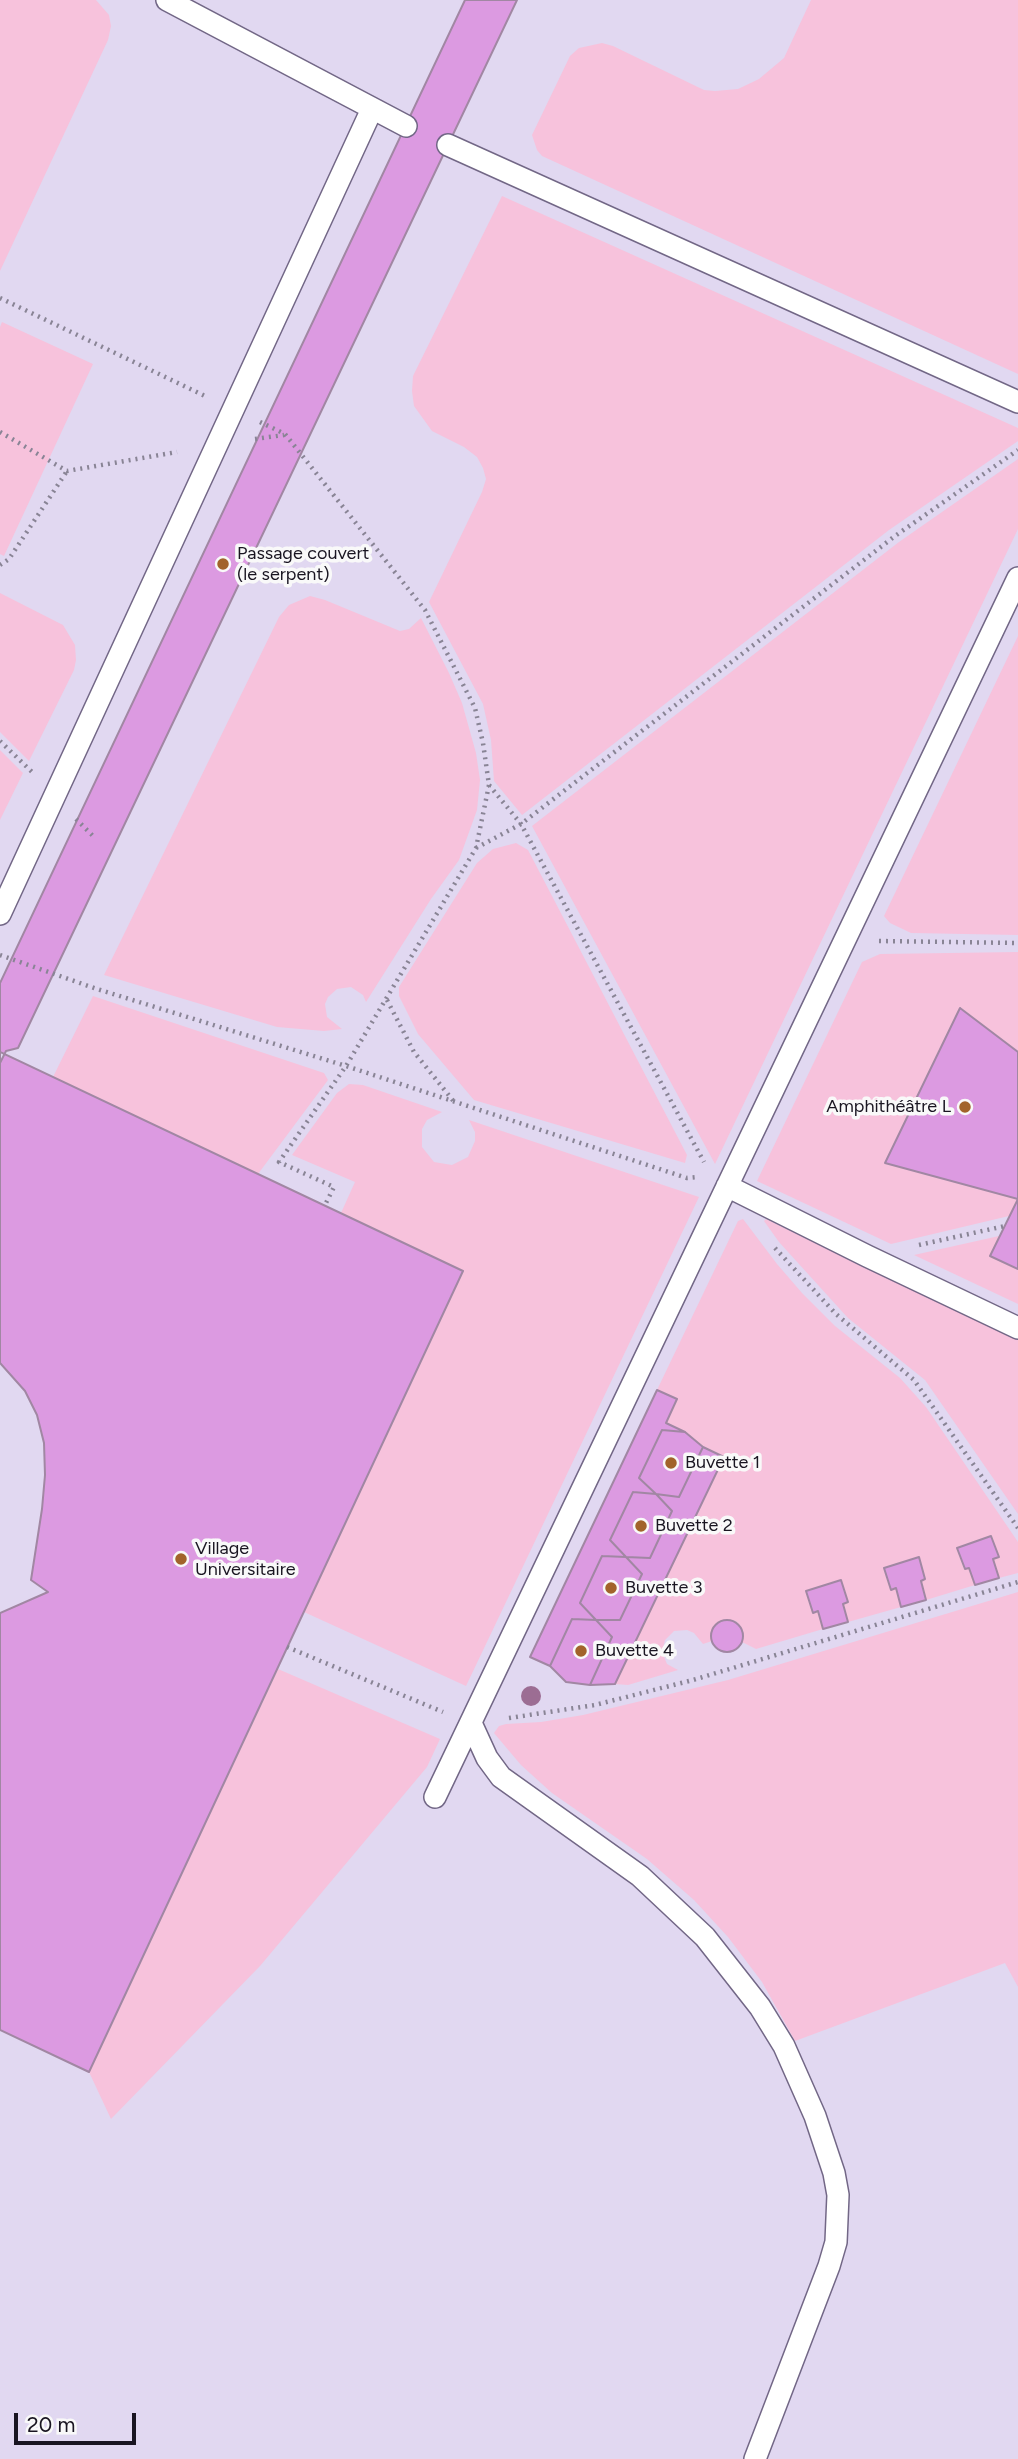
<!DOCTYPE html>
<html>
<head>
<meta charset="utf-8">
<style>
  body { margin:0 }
  #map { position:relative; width:1018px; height:2459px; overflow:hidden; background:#efe8fe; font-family:Figtree,sans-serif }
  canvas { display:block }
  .scale { position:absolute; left:14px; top:2413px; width:122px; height:32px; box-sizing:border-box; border:4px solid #191521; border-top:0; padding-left:9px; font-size:21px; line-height:24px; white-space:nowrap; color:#191521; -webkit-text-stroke:5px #f9f9f9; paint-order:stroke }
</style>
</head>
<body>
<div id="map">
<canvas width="1018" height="2459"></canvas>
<div class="scale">20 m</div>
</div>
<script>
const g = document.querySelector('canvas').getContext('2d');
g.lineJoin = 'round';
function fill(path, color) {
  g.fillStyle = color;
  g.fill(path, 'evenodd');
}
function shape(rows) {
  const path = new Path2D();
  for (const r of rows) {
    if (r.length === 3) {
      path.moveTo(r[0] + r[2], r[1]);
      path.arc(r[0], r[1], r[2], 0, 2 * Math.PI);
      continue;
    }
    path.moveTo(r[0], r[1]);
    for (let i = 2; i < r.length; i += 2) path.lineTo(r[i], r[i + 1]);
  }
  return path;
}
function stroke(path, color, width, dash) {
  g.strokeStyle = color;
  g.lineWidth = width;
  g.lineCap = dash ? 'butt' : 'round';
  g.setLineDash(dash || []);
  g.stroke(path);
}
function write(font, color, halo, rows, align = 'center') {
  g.font = font + ' Figtree,sans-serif';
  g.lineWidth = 7;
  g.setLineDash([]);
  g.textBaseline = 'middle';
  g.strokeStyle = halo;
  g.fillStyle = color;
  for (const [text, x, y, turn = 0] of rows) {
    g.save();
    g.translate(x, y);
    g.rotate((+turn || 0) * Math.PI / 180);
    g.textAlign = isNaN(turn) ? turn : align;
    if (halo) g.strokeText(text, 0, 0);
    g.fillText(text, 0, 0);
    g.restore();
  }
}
fill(shape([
  [0,0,1018,0,1018,2459,0,2459]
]), '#e1d8f1');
fill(shape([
  [0,0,96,0,109,15,111,26,108,40,0,271],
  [811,0,1018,0,1018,374,542,156,537,150,532,135,570,56,579,48,602,43,613,46,704,90,715,91,738,89,759,79,784,58],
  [502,196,1018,428,1018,441,889,530,522,815,494,781,491,740,483,704,429,602,482,492,486,479,483,468,477,457,464,447,432,431,414,406,412,391,413,376],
  [2,322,93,364,4,556,0,554,0,327],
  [1018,459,1018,529,715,1164,532,826,899,542],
  [0,593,63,625,75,645,76,660,74,670,29,761,0,732],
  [310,596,325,600,400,631,409,629,421,618,449,673,462,703,476,753,480,780,477,810,459,860,431,899,366,1002,363,995,351,987,337,989,328,997,325,1004,327,1017,342,1029,324,1031,277,1027,104,975,279,617,289,605],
  [1018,636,1018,935,911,933,890,923,884,916],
  [0,750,23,773,0,820],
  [516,843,528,850,687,1155,685,1163,474,1100,418,1034,399,996,399,987,477,863,493,849],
  [1018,952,1018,1052,960,1008,885,1163,1018,1199,1009,1216,891,1244,757,1181,862,962,880,954],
  [93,996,324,1073,328,1080,258,1174,53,1077],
  [349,1084,363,1085,442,1112,427,1120,422,1129,422,1147,434,1162,452,1165,468,1157,475,1141,475,1132,469,1120,699,1197,466,1686,304,1612,463,1271,341,1213,355,1182,292,1155,337,1093],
  [743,1219,777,1264,802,1293,835,1326,900,1378,926,1407,1018,1542,1018,1573,999,1578,993,1559,999,1557,991,1536,957,1548,964,1569,969,1568,975,1585,926,1600,921,1581,925,1578,919,1558,884,1569,891,1589,896,1588,901,1607,848,1622,843,1604,847,1601,841,1580,806,1591,813,1612,818,1611,823,1629,756,1649,742,1642,743,1631,737,1622,732,1620,722,1620,718,1623,712,1631,712,1641,703,1644,694,1633,687,1630,674,1631,665,1640,662,1652,667,1664,678,1670,628,1685,615,1684,724,1458,703,1447,685,1432,666,1423,677,1399,657,1390,738,1221],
  [766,1219,1018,1340,1018,1514,925,1380,848,1318,779,1242,764,1221],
  [999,1236,990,1256,1018,1269,1018,1304,914,1255],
  [1018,1592,1018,1987,1005,1963,795,2041,762,1982,728,1937,694,1900,647,1859,552,1793,521,1765,494,1733,499,1726,506,1724,541,1722,583,1715,728,1680],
  [278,1669,440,1739,427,1767,260,1966,111,2119,89,2072]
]), '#f7c2dc');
const building = shape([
  [465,0,517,0,18,1048,6,1051,0,1063,0,983,465,0],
  [960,1008,1018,1052,1018,1199,885,1163,960,1008],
  [0,1052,463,1271,89,2072,0,2030,0,1613,48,1592,31,1580,42,1509,45,1475,44,1443,37,1415,25,1391,0,1363,0,1052],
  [1018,1199,1018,1269,990,1256,1018,1199],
  [657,1390,677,1399,666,1423,685,1432,662,1430,639,1478,656,1494,633,1492,610,1540,626,1557,602,1556,580,1603,596,1620,572,1619,550,1666,530,1657,657,1390],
  [662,1430,685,1432,703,1447,679,1497,656,1494,639,1478,662,1430],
  [703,1447,724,1457,615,1684,590,1685,612,1637,596,1620,620,1620,642,1574,626,1557,650,1558,672,1511,656,1494,679,1497,703,1447],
  [633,1492,656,1494,672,1511,650,1558,626,1557,610,1540,633,1492],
  [991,1536,999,1557,993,1559,999,1578,975,1585,969,1568,965,1569,957,1548,991,1536],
  [602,1556,626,1557,642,1574,620,1620,596,1620,580,1603,602,1556],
  [919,1557,925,1579,921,1581,926,1600,901,1607,896,1588,891,1590,884,1568,919,1557],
  [841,1580,848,1602,843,1604,848,1622,823,1629,818,1611,813,1613,806,1591,841,1580],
  [572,1619,596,1620,612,1637,590,1685,566,1682,550,1666,572,1619],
  [727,1636,16]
]);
fill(building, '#dc9ae1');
stroke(building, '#a187a3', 2);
const service = shape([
  [167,0,406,126],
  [448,145,1018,402],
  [0,914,372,109],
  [727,1186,867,1256,1018,1328],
  [471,1723,487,1758,501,1777,640,1876,705,1937,760,2007,784,2046,815,2116,834,2173,838,2195,836,2242,829,2266,755,2459],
  [435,1797,1018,578]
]);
stroke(service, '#726786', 24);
stroke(shape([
  [0,298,205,396],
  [260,422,285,434,425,610,475,708,483,743,489,785,476,848,346,1066,279,1162,334,1187,325,1205],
  [0,432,67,471,177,452],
  [255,439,284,435],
  [0,565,9,559,67,471],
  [0,741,32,772],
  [489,785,521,824,704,1162],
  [76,819,94,837],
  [476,848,521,824,895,536,1018,450],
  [879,941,1018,943],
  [0,955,97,989,346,1066,687,1178,698,1177],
  [387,1000,414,1052,455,1103],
  [919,1245,1005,1226],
  [775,1248,836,1314,914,1380,1018,1528],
  [287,1647,443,1712],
  [509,1718,595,1705,693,1680,1018,1582]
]), '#898495', 4.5, [2, 5]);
stroke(service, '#fff', 21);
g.fillStyle = '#9c6d93';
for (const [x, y] of [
  [531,1696]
]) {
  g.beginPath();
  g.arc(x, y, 10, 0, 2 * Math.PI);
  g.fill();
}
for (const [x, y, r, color] of [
  [223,564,7,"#a2632b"],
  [965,1107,7,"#a2632b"],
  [671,1463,7,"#a2632b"],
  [641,1526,7,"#a2632b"],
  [181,1559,7,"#a2632b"],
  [611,1588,7,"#a2632b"],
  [581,1651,7,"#a2632b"]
]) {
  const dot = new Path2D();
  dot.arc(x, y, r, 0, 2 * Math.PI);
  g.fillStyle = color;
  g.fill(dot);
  stroke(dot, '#f9f9f9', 2.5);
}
write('18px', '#191521', '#f9f9f9', [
  ["Passage couvert",237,554],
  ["(le serpent)",237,575],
  ["Amphithéâtre L",951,1107,"right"],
  ["Buvette 1",685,1463],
  ["Buvette 2",655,1526],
  ["Village",195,1549],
  ["Universitaire",195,1570],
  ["Buvette 3",625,1588],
  ["Buvette 4",595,1651]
], 'left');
</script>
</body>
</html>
